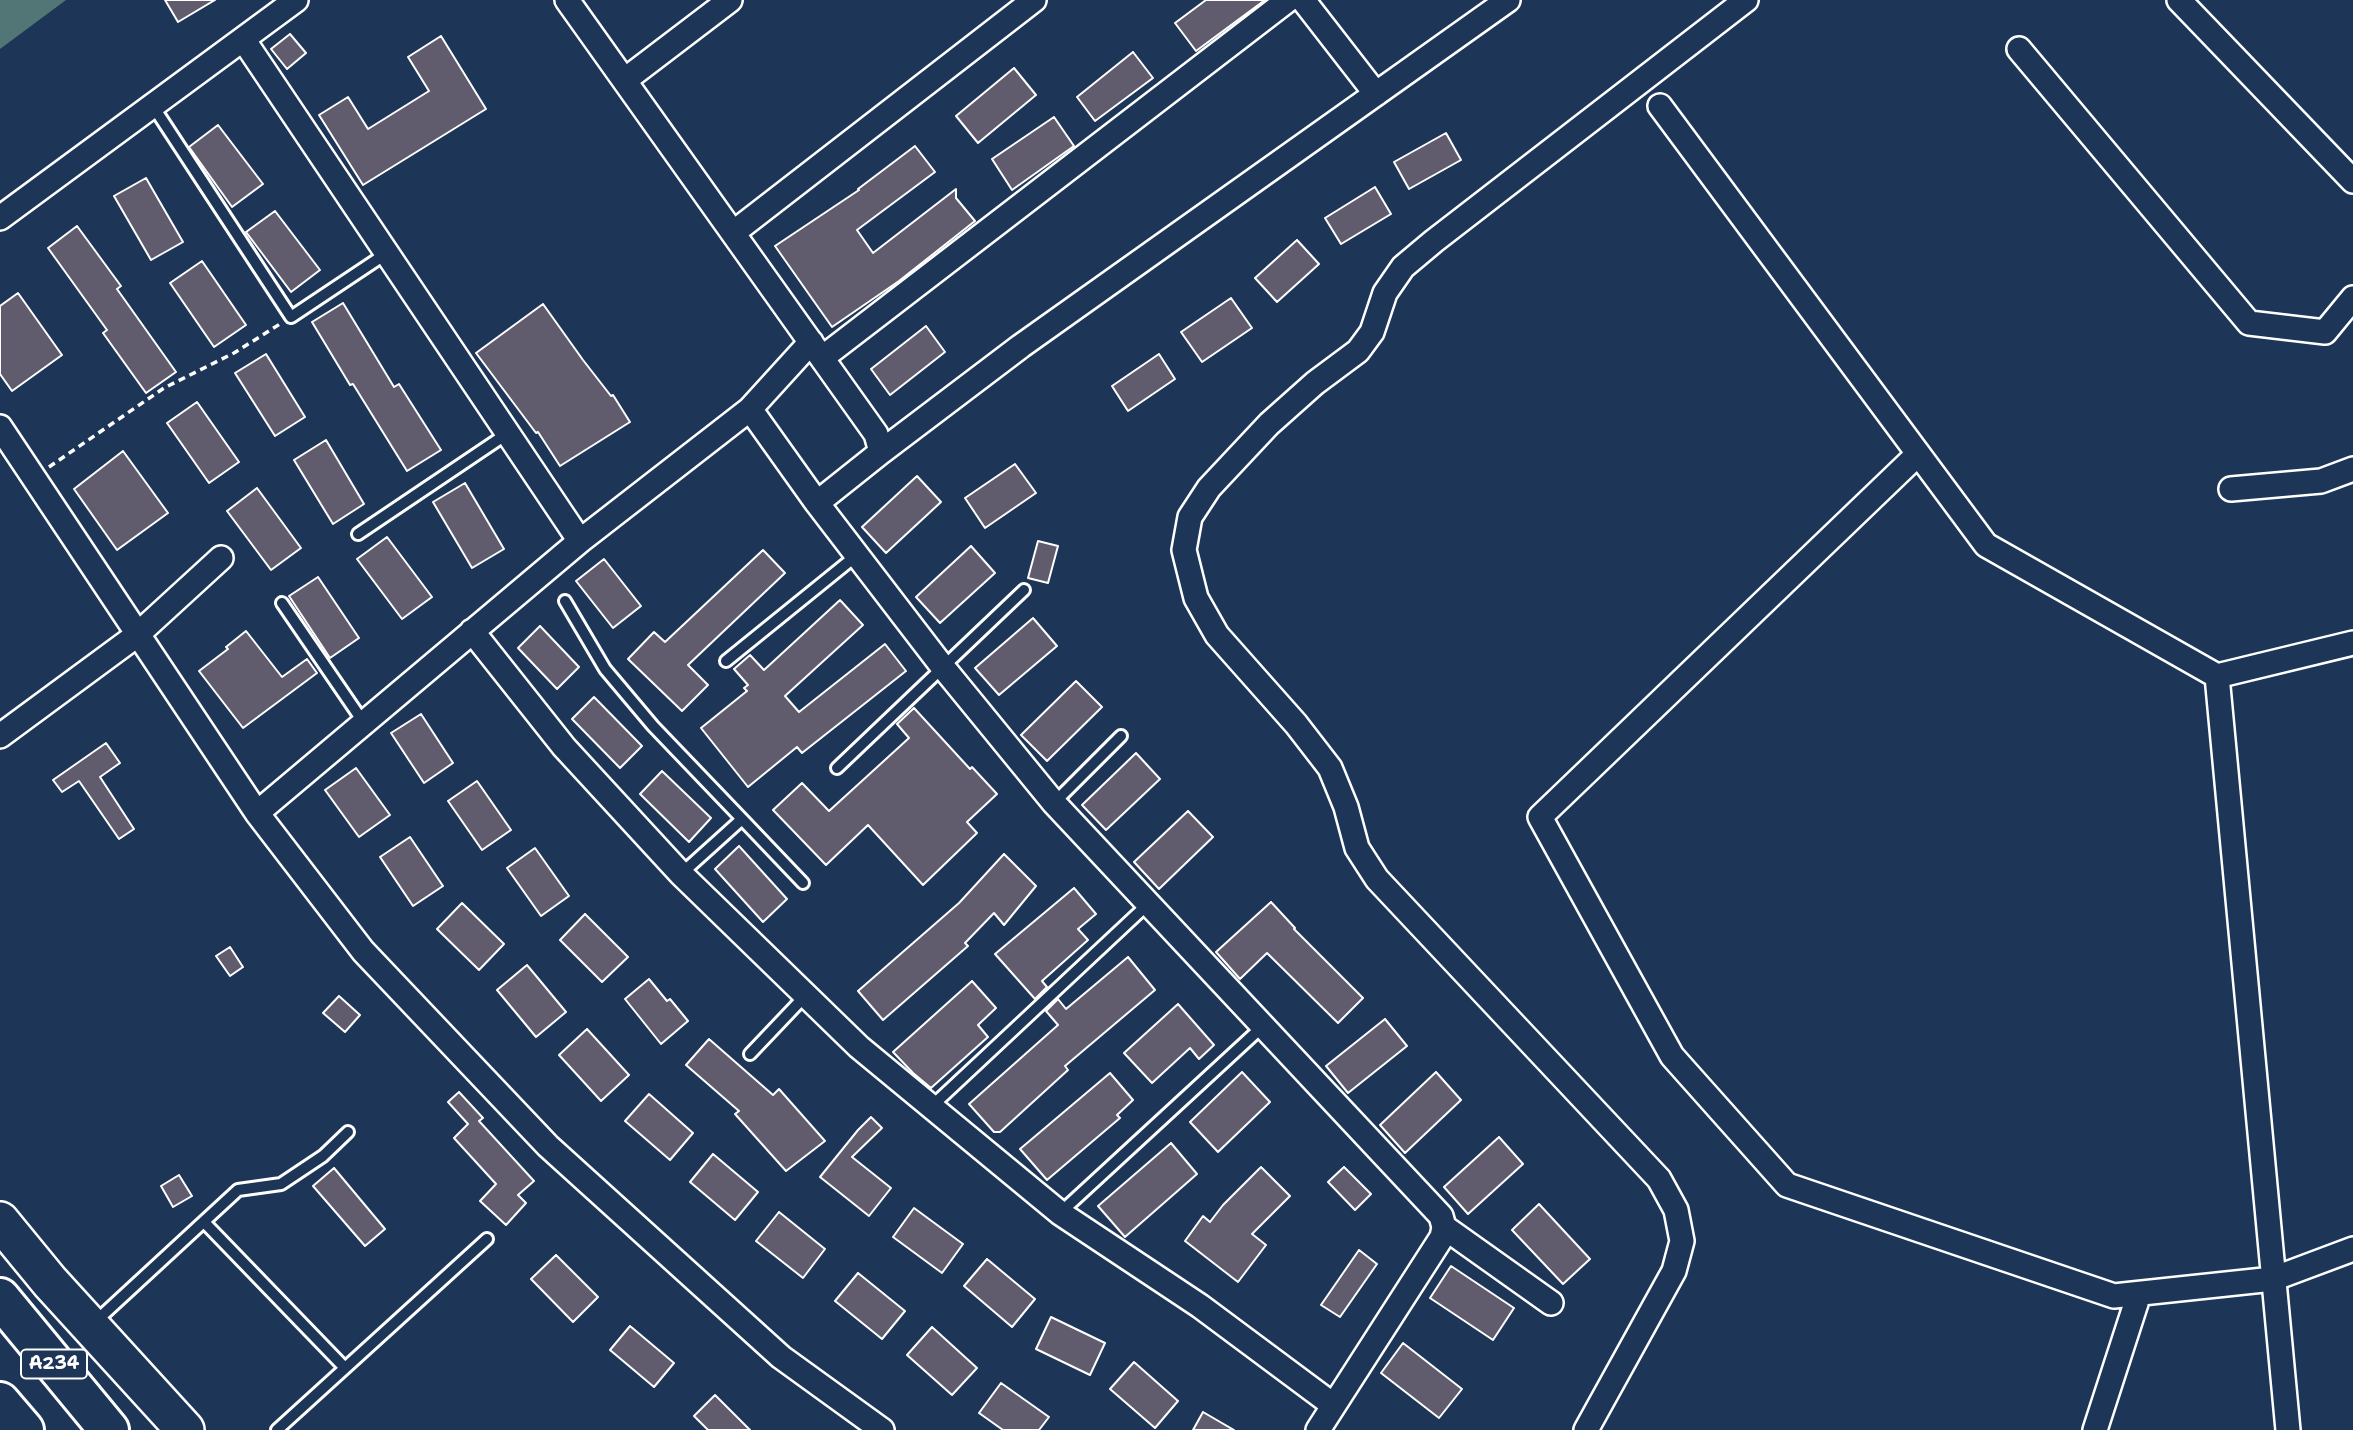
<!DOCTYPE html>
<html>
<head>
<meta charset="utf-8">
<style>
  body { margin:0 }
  canvas { display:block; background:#1d3557 }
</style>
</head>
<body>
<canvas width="2353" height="1430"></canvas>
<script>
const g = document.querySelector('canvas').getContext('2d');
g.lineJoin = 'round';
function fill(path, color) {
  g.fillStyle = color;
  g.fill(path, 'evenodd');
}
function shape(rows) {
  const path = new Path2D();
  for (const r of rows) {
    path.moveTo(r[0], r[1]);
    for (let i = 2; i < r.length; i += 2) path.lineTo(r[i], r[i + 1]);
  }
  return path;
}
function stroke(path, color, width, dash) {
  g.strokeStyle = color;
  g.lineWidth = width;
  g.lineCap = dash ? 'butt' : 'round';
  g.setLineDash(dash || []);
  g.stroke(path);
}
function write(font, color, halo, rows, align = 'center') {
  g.font = font + ' "Shantell Sans",sans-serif';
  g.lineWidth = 7;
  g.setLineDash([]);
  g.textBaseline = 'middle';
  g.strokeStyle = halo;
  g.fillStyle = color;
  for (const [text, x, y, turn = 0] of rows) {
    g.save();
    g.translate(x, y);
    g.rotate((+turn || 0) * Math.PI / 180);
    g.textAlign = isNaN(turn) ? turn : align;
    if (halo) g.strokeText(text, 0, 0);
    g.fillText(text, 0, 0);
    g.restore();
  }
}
fill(shape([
  [0,0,66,0,0,49]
]), '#527575');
const building = shape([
  [165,0,215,0,178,22,165,0],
  [1206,0,1265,0,1196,51,1175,23,1206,0],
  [290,34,306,53,287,69,271,49,290,34],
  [441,36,486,109,363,185,319,115,348,97,368,129,429,91,408,57,441,36],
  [1133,52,1153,78,1095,121,1077,97,1133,52],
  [1014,68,1036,95,978,143,956,116,1014,68],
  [1054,117,1074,146,1012,190,992,159,1054,117],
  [218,125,263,184,232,207,189,147,218,125],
  [1446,133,1461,160,1409,189,1394,162,1446,133],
  [915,146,935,172,857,230,873,253,956,189,956,198,975,221,899,281,832,327,775,246,859,190,858,189,915,146],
  [146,178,183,242,151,260,114,196,146,178],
  [1375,187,1391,214,1341,244,1325,218,1375,187],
  [275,211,320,270,291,292,246,232,275,211],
  [77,226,121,286,117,289,176,372,146,393,103,333,107,330,48,248,77,226],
  [1297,240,1319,264,1277,302,1255,278,1297,240],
  [202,261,246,325,214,347,170,283,202,261],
  [18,293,62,355,12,391,0,374,0,306,18,293],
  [1231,298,1252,328,1202,362,1181,332,1231,298],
  [343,303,394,387,399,384,441,450,407,471,353,384,350,385,312,322,343,303],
  [543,304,583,360,611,396,613,395,630,422,560,466,538,432,536,433,476,353,543,304],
  [926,326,945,352,890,395,871,369,926,326],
  [266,354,305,417,275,436,235,373,266,354],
  [1159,354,1175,379,1128,411,1112,386,1159,354],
  [197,402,239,462,209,483,167,423,197,402],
  [326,440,364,504,333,524,294,460,326,440],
  [123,451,168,513,117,550,74,489,123,451],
  [1015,464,1036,493,985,528,965,498,1015,464],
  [917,476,941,502,886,553,862,527,917,476],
  [465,483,504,549,472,568,433,502,465,483],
  [257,488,301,548,271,570,227,511,257,488],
  [387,537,432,597,402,619,357,559,387,537],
  [1038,541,1058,546,1048,583,1028,578,1038,541],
  [971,546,995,573,940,623,916,597,971,546],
  [763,550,785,573,688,665,708,685,682,711,628,659,654,632,665,642,763,550],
  [604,559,641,606,613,628,576,581,604,559],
  [318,577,359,638,330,658,289,596,318,577],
  [840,600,863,625,785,696,799,712,885,644,906,671,802,753,797,747,748,787,701,728,747,691,744,688,748,685,734,669,750,655,764,670,840,600],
  [1033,618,1057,646,999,695,975,668,1033,618],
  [540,626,579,667,557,689,518,648,540,626],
  [246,631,282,677,307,659,317,673,243,728,199,671,228,649,226,647,246,631],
  [1076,681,1102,707,1047,761,1021,735,1076,681],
  [594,697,642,746,620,768,572,719,594,697],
  [914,708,970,769,972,767,997,794,967,822,977,833,923,885,868,825,826,865,773,810,802,783,829,811,909,738,897,724,914,708],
  [421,714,453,763,424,783,391,733,421,714],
  [106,743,120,763,100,777,134,829,119,839,79,781,62,792,53,780,106,743],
  [1136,753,1160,779,1106,830,1082,805,1136,753],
  [356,768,390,815,359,837,325,790,356,768],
  [662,771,711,818,689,842,640,794,662,771],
  [477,781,511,830,482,850,448,801,477,781],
  [1188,811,1213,837,1159,889,1134,862,1188,811],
  [410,837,443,886,413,906,380,857,410,837],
  [739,846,787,899,763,922,715,869,739,846],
  [535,848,569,896,541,916,507,868,535,848],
  [1004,854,1036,886,1004,925,994,913,965,943,968,946,883,1020,858,991,959,903,1004,854],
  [1074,888,1096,914,1078,929,1088,940,1042,981,1047,987,1035,999,995,954,1074,888],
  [1271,902,1295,928,1294,929,1363,998,1338,1023,1267,953,1240,979,1216,952,1271,902],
  [462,903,504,944,479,970,437,929,462,903],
  [585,914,628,957,602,982,560,940,585,914],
  [230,947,243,967,230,976,216,956,230,947],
  [1128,957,1155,990,1065,1066,1068,1070,1000,1132,994,1132,969,1104,1058,1025,1046,1011,1058,999,1066,1009,1128,957],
  [527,965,566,1012,536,1037,497,990,527,965],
  [649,979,667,1001,670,999,688,1021,661,1044,625,999,649,979],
  [972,981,996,1008,978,1025,988,1037,931,1088,913,1073,893,1052,972,981],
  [339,996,360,1015,345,1032,323,1013,339,996],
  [1178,1004,1214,1045,1199,1059,1190,1048,1152,1083,1124,1053,1178,1004],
  [1385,1019,1407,1046,1348,1093,1326,1066,1385,1019],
  [587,1029,629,1075,601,1101,559,1055,587,1029],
  [709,1039,773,1095,779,1089,825,1141,786,1171,735,1114,739,1111,686,1065,709,1039],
  [1242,1072,1270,1102,1218,1152,1190,1122,1242,1072],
  [1436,1072,1461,1100,1405,1153,1380,1125,1436,1072],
  [1110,1073,1133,1100,1117,1115,1120,1118,1047,1180,1020,1149,1110,1073],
  [459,1092,483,1118,479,1121,534,1181,518,1195,526,1203,506,1225,480,1201,496,1184,454,1138,468,1124,448,1102,459,1092],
  [649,1094,693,1133,670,1160,625,1121,649,1094],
  [871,1117,882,1128,852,1157,891,1188,869,1216,820,1177,858,1130,871,1117],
  [1499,1137,1523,1164,1468,1214,1444,1187,1499,1137],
  [1171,1143,1197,1174,1125,1237,1098,1206,1171,1143],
  [713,1154,758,1192,735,1220,690,1182,713,1154],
  [1261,1167,1290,1196,1252,1234,1266,1245,1238,1282,1185,1241,1203,1216,1210,1222,1223,1205,1261,1167],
  [1344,1167,1371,1194,1355,1210,1328,1182,1344,1167],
  [334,1168,385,1229,365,1246,313,1186,334,1168],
  [179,1175,192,1196,173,1207,161,1186,179,1175],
  [1539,1204,1590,1259,1563,1284,1512,1230,1539,1204],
  [914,1208,963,1244,942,1273,893,1237,914,1208],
  [779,1212,825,1249,803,1278,756,1241,779,1212],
  [1359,1250,1377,1264,1340,1317,1321,1305,1359,1250],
  [556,1255,598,1297,573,1322,531,1279,556,1255],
  [987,1259,1035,1299,1012,1327,964,1286,987,1259],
  [1451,1266,1514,1308,1493,1340,1430,1298,1451,1266],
  [858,1273,905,1311,882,1339,835,1301,858,1273],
  [1051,1317,1105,1343,1090,1375,1036,1349,1051,1317],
  [630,1326,674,1363,654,1387,610,1350,630,1326],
  [932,1327,977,1368,952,1395,907,1355,932,1327],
  [1403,1343,1462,1389,1439,1418,1381,1373,1403,1343],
  [1134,1362,1178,1401,1155,1428,1110,1389,1134,1362],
  [1001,1383,1049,1417,1039,1430,1003,1430,979,1413,1001,1383],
  [715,1395,750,1430,708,1430,694,1416,715,1395],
  [1203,1412,1234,1430,1193,1430,1203,1412]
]);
fill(building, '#605c6e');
stroke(building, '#fff', 2);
const service = shape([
  [153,106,291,317,387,253],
  [358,534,508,433],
  [565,601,605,669,653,726,742,819],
  [282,603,364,723],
  [726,661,857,555],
  [837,768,1024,590],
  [1054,803,1121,736],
  [681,874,742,819,803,883],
  [750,1054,806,995],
  [931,1107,1148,904],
  [1060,1213,1263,1026],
  [204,1222,345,1368],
  [95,1322,238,1190,281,1184,323,1156,348,1132],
  [277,1430,487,1239]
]);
const minor = shape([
  [567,0,876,434,881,452,817,503],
  [1303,0,1376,94],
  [2179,0,2353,181],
  [2019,49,2249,323,2325,332,2353,298],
  [625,80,730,0],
  [1660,106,1986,545,2217,676,2288,1430],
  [0,218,296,0],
  [733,233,1034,0],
  [822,358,1288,0],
  [750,409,817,503,942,666,1054,803,1441,1216,1444,1227,1442,1237,1318,1430],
  [0,427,257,813,580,541,243,39],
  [881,452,1021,346,1508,0],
  [1918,454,1540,817,1672,1056,1787,1185,2114,1296,2273,1279,2353,1249],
  [2231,489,2321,481,2353,469],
  [580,541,750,409,811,342],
  [472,631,564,747,681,874,859,1047,1060,1213,1200,1306,1333,1405],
  [2217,676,2353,643],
  [0,736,137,635,221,558],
  [257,813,363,951,548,1146,781,1357,882,1430],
  [1444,1227,1551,1303],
  [1586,1430,1674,1271,1682,1241,1676,1210,1659,1179,1377,879,1357,848,1346,807,1330,768,1296,724,1217,635,1196,598,1184,550,1190,517,1209,488,1269,424,1315,383,1358,351,1372,332,1385,293,1403,267,1434,241,1746,0],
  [2095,1430,2139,1294]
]);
const trunk = shape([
  [0,1221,50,1282,185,1430]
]);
const motorway = shape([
  [0,1298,109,1430],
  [0,1402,24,1430]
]);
stroke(service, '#fff', 16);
stroke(minor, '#fff', 28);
stroke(trunk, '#fff', 42);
stroke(motorway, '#fff', 44);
stroke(shape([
  [49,467,164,388,234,353,280,324]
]), '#fff', 3.5, [7, 5]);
stroke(service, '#1d3557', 10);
stroke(minor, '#1d3557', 23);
stroke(trunk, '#1d3557', 37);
stroke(motorway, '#1d3557', 38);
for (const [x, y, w] of [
  [54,1364,66]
]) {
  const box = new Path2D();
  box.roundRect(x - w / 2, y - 14.5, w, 29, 5);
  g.fillStyle = '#1d3557';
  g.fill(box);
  stroke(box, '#fff', 2);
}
write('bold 18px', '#fff', null, [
  ["A234",54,1364]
]);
</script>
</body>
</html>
